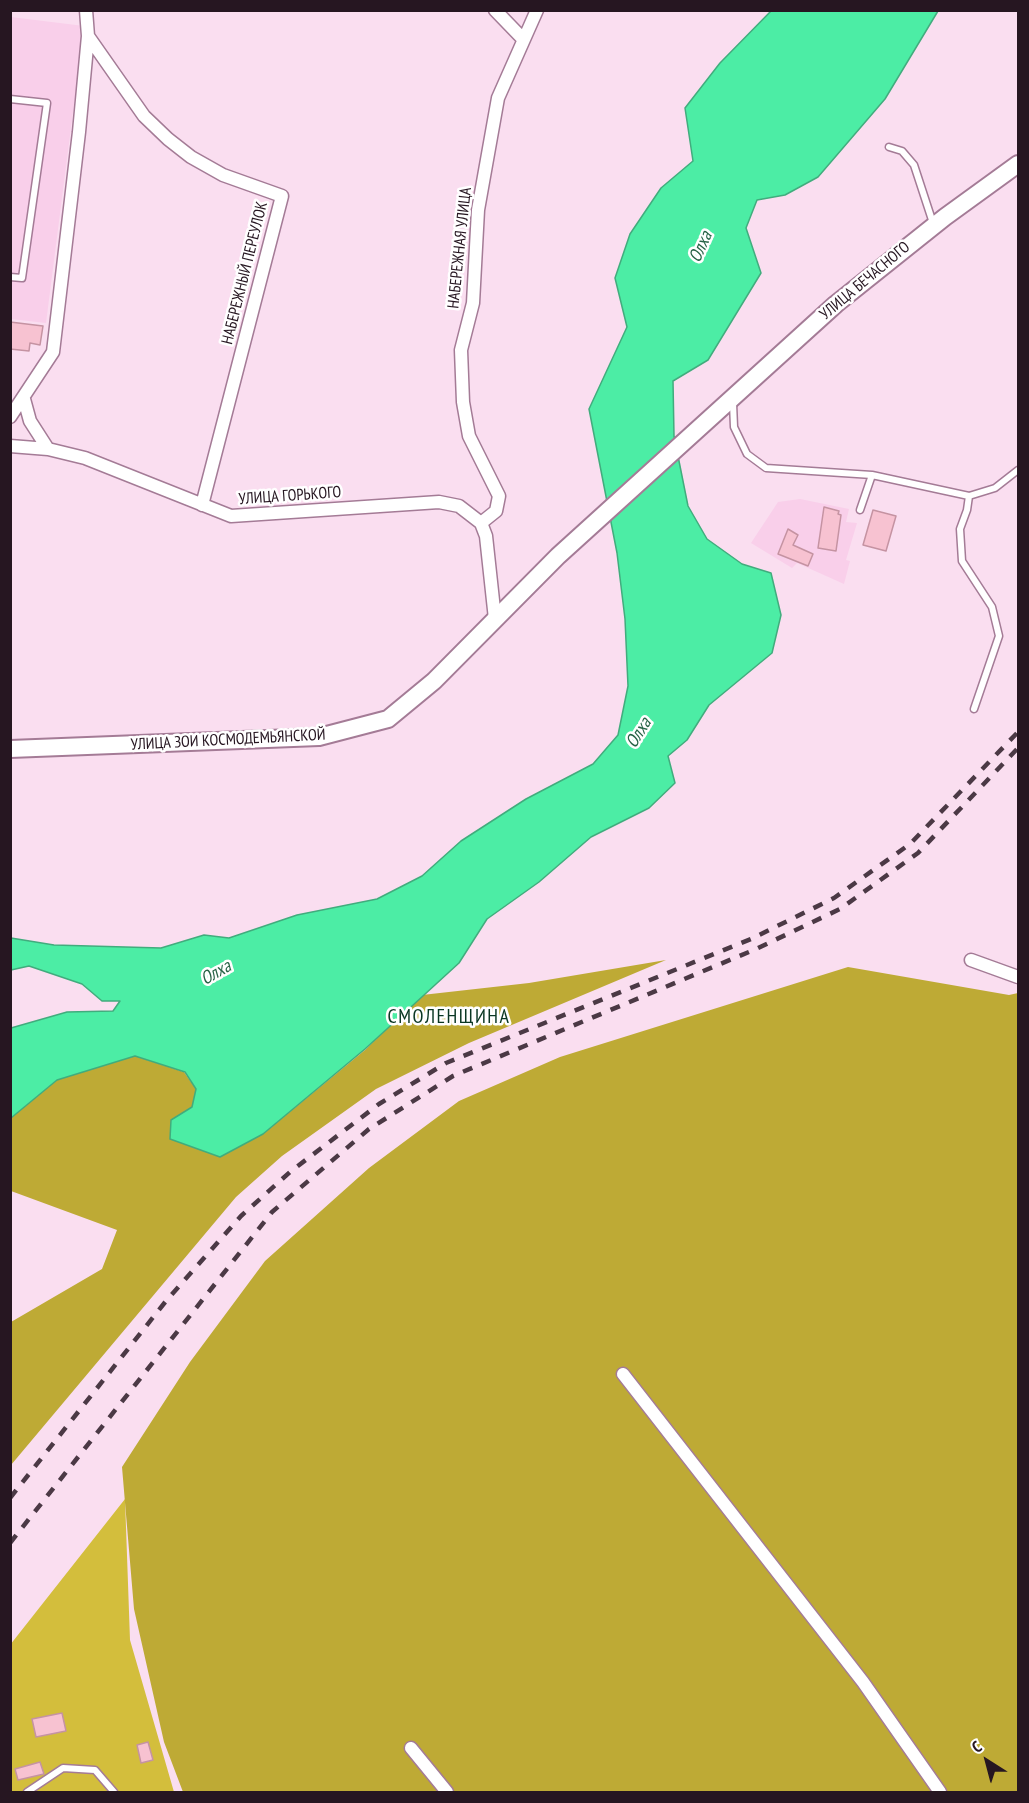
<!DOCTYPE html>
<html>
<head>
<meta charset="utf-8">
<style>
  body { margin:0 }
  #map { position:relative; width:1029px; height:1803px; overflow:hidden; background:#fadef0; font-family:"PT Sans Narrow",sans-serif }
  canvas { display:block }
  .frame { position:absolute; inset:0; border:12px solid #261621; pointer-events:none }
  .north { position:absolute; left:957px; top:1731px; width:60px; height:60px; -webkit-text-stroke:4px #fff; paint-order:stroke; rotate:324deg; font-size:16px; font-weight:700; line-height:24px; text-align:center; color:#261621 }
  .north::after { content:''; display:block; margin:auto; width:21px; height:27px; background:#261621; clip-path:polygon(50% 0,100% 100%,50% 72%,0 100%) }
</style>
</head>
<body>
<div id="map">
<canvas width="1029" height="1803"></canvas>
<div class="frame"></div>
<div class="north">С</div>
</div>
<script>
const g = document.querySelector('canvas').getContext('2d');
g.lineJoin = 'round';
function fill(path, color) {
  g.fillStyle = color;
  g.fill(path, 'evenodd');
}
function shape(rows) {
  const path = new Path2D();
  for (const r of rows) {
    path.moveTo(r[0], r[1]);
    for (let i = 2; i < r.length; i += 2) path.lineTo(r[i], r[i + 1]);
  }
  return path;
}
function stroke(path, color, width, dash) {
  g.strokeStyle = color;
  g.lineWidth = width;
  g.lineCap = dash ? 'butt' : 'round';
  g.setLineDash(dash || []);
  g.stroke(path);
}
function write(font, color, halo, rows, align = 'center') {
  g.font = font + ' "PT Sans Narrow",sans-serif';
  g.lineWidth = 5;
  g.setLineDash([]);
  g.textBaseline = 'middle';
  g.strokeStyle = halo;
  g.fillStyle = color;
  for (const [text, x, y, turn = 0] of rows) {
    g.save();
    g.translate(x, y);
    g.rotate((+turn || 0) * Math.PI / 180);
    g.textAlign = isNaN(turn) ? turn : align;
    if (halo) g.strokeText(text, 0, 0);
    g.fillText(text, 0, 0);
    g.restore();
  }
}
fill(shape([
  [11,17,84,26,46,323,11,319],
  [800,499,849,509,846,522,857,523,846,560,850,561,844,584,797,563,792,568,751,543,778,502]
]), '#f9cfea');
fill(shape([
  [125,1499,130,1640,174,1792,11,1792,10,1645]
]), '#d3be3c');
fill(shape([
  [666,960,469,1043,376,1089,282,1156,236,1197,11,1465,11,1322,102,1269,117,1230,11,1191,11,1118,57,1080,135,1056,184,1072,196,1089,192,1107,171,1120,220,1157,263,1134,365,1050,422,995,529,983],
  [848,967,1009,995,1018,993,1018,1792,183,1792,164,1742,134,1609,122,1467,190,1362,265,1261,369,1168,459,1101,560,1057]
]), '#beaa35');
const water = shape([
  [771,11,938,11,885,99,818,177,785,195,757,200,746,228,761,273,708,360,673,381,674,436,688,506,707,539,742,564,771,573,781,615,772,653,709,705,687,740,668,756,675,783,649,808,591,837,539,882,487,919,459,963,365,1049,263,1134,220,1157,170,1139,171,1120,192,1107,196,1089,185,1072,135,1056,57,1080,11,1118,11,1028,67,1012,113,1011,120,1001,102,1001,82,984,29,966,11,970,11,938,54,945,161,948,204,935,229,938,297,915,377,899,422,876,461,841,526,799,593,764,618,735,628,686,625,619,617,553,589,409,627,327,615,278,630,234,661,188,693,161,685,108,720,63,771,11]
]);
fill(water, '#4ceda5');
stroke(water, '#41ac7d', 1.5);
const building = shape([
  [10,322,43,326,40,345,30,343,29,351,10,349,10,322],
  [824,507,839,511,838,514,841,515,836,551,818,548,824,507],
  [873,510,896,516,886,551,863,545,873,510],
  [788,529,798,535,793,545,813,554,808,566,778,554,788,529],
  [62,1713,66,1731,36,1737,32,1719,62,1713],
  [148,1742,153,1760,141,1763,137,1745,148,1742],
  [40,1762,44,1774,18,1780,15,1769,40,1762]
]);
fill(building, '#f7c2d1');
stroke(building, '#c593a2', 1.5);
const lane = shape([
  [10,99,47,103,22,278,10,277],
  [889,147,902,151,914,165,933,223],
  [733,403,734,427,747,454,766,468,872,475,969,496,995,488,1018,470],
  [969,496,967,510,960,529,962,561,992,607,999,636,974,709],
  [860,510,872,475],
  [27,1792,63,1768,95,1770,114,1792]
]);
const street = shape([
  [495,10,523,39],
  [88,36,144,116,168,139,191,157,223,175,282,196,202,505],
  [24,399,30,421,48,449],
  [10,417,53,352,79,132,88,36,86,10],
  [10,446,48,449,85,458,231,516,439,502,459,506,481,523,486,536,495,619],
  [481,523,496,511,499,496,469,436,463,402,461,350,473,303,478,210,498,98,537,10],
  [971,960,1018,977],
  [623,1374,863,1682,940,1792],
  [411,1748,447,1792]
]);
const secondary = shape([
  [10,749,319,737,388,719,434,681,558,556,836,304,945,217,1018,164]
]);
stroke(lane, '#a47b96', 9);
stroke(street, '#a47b96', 15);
stroke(secondary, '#a47b96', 20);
stroke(lane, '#fff', 6);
stroke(street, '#fff', 12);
stroke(secondary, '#fff', 16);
stroke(shape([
  [10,1498,166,1301,241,1216,290,1172,379,1104,446,1063,751,939,834,898,910,844,1018,732],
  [10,1543,272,1212,369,1129,453,1076,756,949,840,909,918,853,1018,748]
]), '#4b3945', 4.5, [10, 10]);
write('16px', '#261621', '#fff', [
  ["НАБЕРЕЖНАЯ УЛИЦА",460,248,-84],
  ["НАБЕРЕЖНЫЙ ПЕРЕУЛОК",245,273,-76],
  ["УЛИЦА БЕЧАСНОГО",865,281,-40],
  ["УЛИЦА ГОРЬКОГО",290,496,-4],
  ["УЛИЦА ЗОИ КОСМОДЕМЬЯНСКОЙ",228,740,-3]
]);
write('italic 18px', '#266245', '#fff', [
  ["Олха",701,247,-66],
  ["Олха",639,733,-58],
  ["Олха",216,973,-30]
]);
g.letterSpacing = '1.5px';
write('20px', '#0a3723', '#fff', [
  ["СМОЛЕНЩИНА",449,1017]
]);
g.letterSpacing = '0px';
</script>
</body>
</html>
